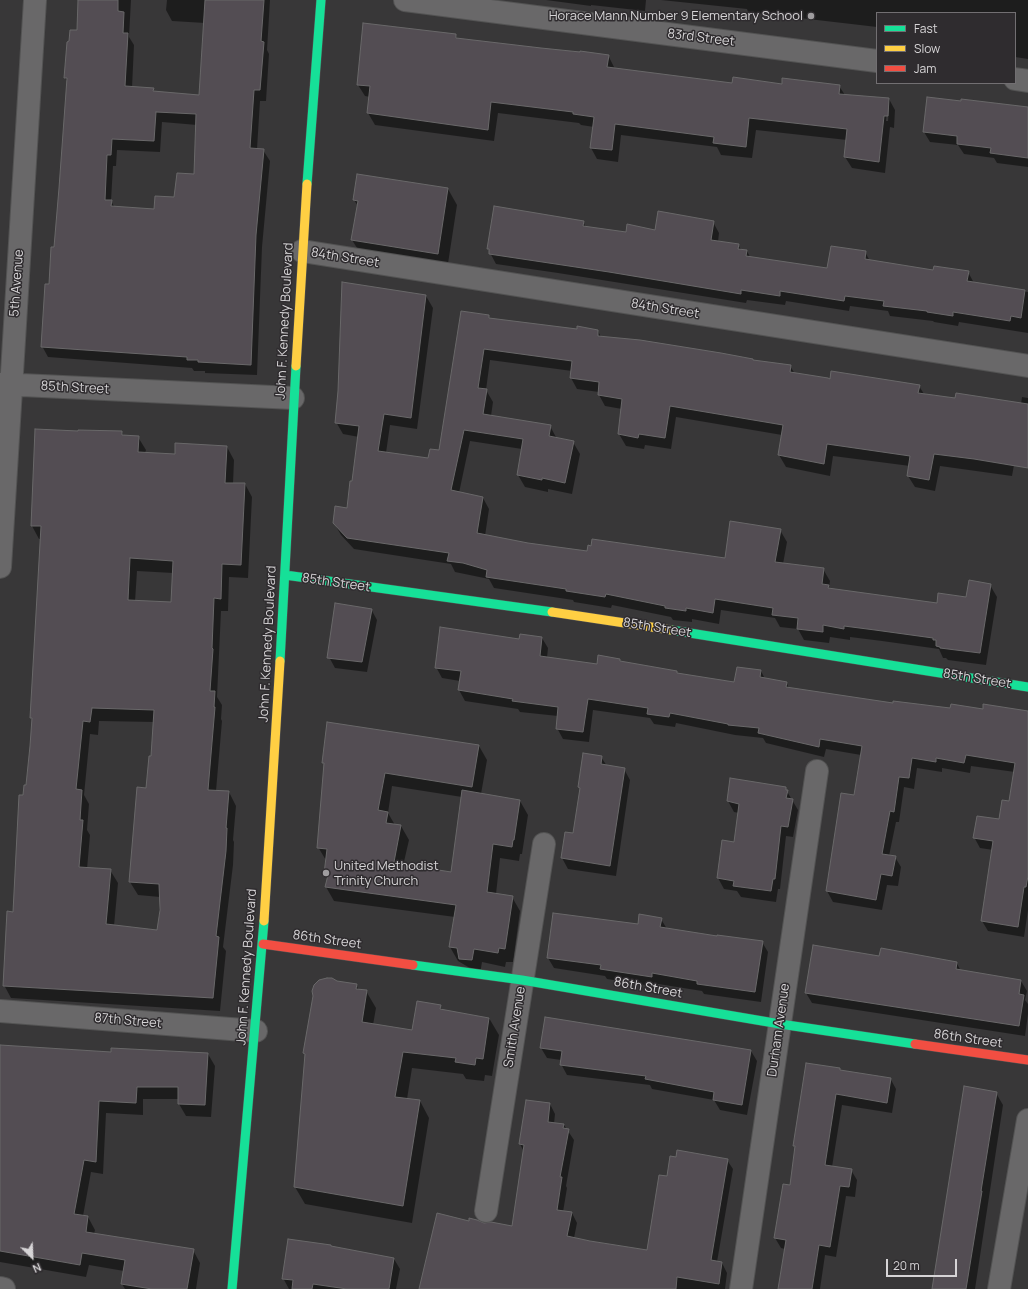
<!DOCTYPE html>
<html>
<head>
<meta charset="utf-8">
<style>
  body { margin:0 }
  #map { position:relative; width:1028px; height:1289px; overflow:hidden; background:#383738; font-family:Manrope,sans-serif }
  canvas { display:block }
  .legend { position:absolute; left:876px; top:12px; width:140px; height:72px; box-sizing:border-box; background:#2f2c2f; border:1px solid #726f72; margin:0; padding:5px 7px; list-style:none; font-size:12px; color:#d6d4d6 }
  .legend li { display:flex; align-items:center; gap:8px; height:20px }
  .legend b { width:20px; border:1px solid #726f72 }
  .north { position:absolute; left:12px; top:1237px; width:40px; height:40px; -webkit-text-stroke:3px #2f2c2f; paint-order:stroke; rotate:156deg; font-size:11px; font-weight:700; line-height:16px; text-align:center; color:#d6d4d6 }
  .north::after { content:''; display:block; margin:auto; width:14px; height:18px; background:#d6d4d6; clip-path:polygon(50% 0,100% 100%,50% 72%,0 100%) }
  .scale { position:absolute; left:886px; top:1259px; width:71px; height:18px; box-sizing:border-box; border:2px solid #d6d4d6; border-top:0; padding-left:5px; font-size:12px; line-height:14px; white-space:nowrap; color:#d6d4d6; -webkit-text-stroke:3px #2f2c2f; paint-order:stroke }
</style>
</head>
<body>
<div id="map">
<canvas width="1028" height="1289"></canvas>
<ul class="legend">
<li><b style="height:5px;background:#16e098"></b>Fast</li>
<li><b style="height:5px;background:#ffcf43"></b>Slow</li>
<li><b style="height:5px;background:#f24e42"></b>Jam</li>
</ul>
<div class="north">N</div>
<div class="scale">20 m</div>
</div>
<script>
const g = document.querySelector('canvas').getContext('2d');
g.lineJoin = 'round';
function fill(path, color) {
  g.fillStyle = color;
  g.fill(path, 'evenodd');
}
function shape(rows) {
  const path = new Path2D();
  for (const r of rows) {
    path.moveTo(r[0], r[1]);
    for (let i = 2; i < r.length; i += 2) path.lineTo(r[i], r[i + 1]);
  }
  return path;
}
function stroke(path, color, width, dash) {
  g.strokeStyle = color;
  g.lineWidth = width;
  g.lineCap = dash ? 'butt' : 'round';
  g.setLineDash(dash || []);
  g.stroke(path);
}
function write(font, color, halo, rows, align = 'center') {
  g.font = font + ' Manrope,sans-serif';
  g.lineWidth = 3;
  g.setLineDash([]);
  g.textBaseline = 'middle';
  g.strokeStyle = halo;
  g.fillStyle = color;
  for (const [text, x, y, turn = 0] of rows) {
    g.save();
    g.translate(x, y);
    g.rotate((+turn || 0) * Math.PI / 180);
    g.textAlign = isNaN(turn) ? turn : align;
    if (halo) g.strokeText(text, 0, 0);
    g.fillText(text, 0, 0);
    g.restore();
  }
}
fill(shape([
  [79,0,131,0,129,37,134,45,132,88,153,89,155,92,200,96,205,23,172,21,166,10,167,0,270,0,267,50,269,54,266,101,260,101,257,149,263,150,270,161,262,247,257,375,205,373,205,371,194,371,192,368,48,357,42,346,55,248,68,83,65,78,70,41,78,31],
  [162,122,197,125,195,175,175,199,155,210,115,208,111,201,113,166,116,166,117,150,160,152],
  [546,0,646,0,645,11,591,5,591,6],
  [661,0,1028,0,1028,59,1015,57,1015,13,877,13,877,27,748,12,747,9],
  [456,35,458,40,608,55,615,69,733,84,839,86,845,95,889,99,895,110,894,128,890,127,885,173,852,168,845,157,847,140,756,130,752,158,721,155,717,147,621,135,618,162,597,159,591,148,594,127,581,125,579,123,498,113,494,141,375,125,368,113,370,97,365,96,358,85],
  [887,108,889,108,888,121,886,121],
  [1028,108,1028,167,997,163,994,158,964,154,958,145,930,142,924,132],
  [448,189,457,205,447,270,362,256,352,240,358,206,354,200],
  [583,222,586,227,627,233,656,231,713,222,719,233,718,242,738,245,742,251,747,251,750,257,828,270,865,252,870,261,934,271,968,272,974,283,1028,292,1028,333,959,322,958,326,934,322,933,321,890,316,888,311,850,306,849,311,786,301,785,305,747,300,746,303,558,273,496,264,488,249],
  [426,296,433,308,417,429,390,425,386,453,428,459,440,451,489,316,490,319,578,331,598,331,601,337,790,366,795,374,828,379,919,386,924,394,956,399,1021,404,1022,397,1028,398,1028,444,1018,443,1012,476,940,466,935,491,915,487,908,476,910,466,833,456,830,476,786,467,779,455,782,435,676,417,671,449,645,445,644,449,626,446,619,434,622,409,605,406,599,395,599,392,577,389,571,378,572,371,490,360,486,390,493,402,491,416,550,426,557,439,573,442,580,454,572,494,548,489,548,492,525,487,518,475,522,449,470,441,459,493,483,498,489,509,485,536,528,544,588,552,725,560,780,530,787,542,783,564,823,569,830,581,829,587,830,589,938,604,967,599,990,585,997,597,986,665,948,660,946,658,943,658,939,649,882,641,850,637,850,640,830,637,829,643,804,640,798,629,780,627,775,618,721,610,719,624,692,619,692,622,673,620,671,617,612,605,611,608,574,602,573,600,494,588,489,579,455,572,451,564,354,549,341,535,334,523,348,509,353,483,359,437,343,434,336,422],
  [78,432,122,432,124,436,138,437,146,450,145,453,176,455,227,447,234,460,233,484,245,484,252,497,248,578,229,577,228,611,221,611,217,697,222,705,221,719,222,721,216,791,229,792,236,806,233,840,234,842,233,865,223,947,226,951,220,1011,11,998,4,985,14,913,24,796,26,786,33,720,31,718,41,539,39,539,32,526],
  [137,571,173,573,172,603,135,602],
  [99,721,155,722,152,757,130,882,138,895,160,897,158,931,114,926,118,883,110,870,87,869,90,835,87,830,89,804,84,795,90,734,98,735],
  [371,609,377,620,367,672,335,668,329,657],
  [542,638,548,648,547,658,598,665,620,659,621,662,677,672,678,674,735,683,761,671,765,679,786,682,789,688,893,704,951,710,1028,712,1028,910,1024,937,988,931,982,921,993,850,980,848,974,837,1000,820,1010,802,1015,772,971,766,970,773,942,768,942,772,917,768,914,789,904,787,899,822,896,822,889,856,895,857,901,867,898,886,887,885,882,910,833,902,827,891,854,796,861,755,826,749,824,757,766,743,763,738,735,735,676,723,675,727,654,724,650,718,593,710,589,742,563,739,557,728,558,716,520,712,518,709,465,701,459,690,460,681,442,678,436,667,520,640],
  [479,746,487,760,481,794,520,801,528,815,522,854,520,854,519,861,500,858,496,894,512,897,520,911,513,962,506,962,505,967,482,962,480,974,458,961,450,947,455,917,334,901,326,887,328,879,325,874,327,862,318,847,325,766,323,762],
  [392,786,462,797,452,873,403,866,409,840,401,826,395,825,388,813],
  [601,757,607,766,624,769,630,780,616,876,568,869,562,858,566,833,574,834,581,790,579,787],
  [731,779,785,788,798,810,793,837,786,836,780,889,778,889,776,902,741,897,737,891,724,889,718,878,723,841,735,843,739,813,734,812,728,801],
  [661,919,667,929,718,937,762,942,768,952,761,1002,704,994,702,991,658,984,658,987,607,979,605,976,554,968,548,958],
  [956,962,961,971,1021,981,1027,991,1025,1000,1028,1004,1028,1014,1025,1036,812,1003,806,993],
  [336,982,356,985,359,990,366,991,376,1008,373,1025,413,1032,440,1006,443,1011,489,1018,499,1035,492,1076,485,1075,484,1081,466,1079,463,1074,412,1068,407,1099,420,1101,429,1118,412,1223,305,1204,295,1187,306,1057,304,1053],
  [541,1048,751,1051,757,1061,747,1115,720,1110,714,1100,652,1089,650,1085,567,1075,561,1064,561,1060,547,1058],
  [0,1050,208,1054,215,1066,211,1117,186,1116,179,1104,179,1099,143,1099,143,1115,106,1113,103,1174,91,1172,83,1216,88,1217,95,1230,94,1234,193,1250,200,1263,196,1289,125,1289,122,1284,124,1271,89,1265,86,1277,0,1262],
  [840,1069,841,1071,890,1078,896,1089,892,1113,842,1105,832,1167,851,1170,857,1180,855,1197,846,1196,836,1257,825,1255,820,1289,779,1289,785,1249,781,1248,775,1238,791,1186,796,1149,794,1146],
  [996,1093,1003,1105,975,1289,933,1289],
  [550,1104,555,1114,554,1124,564,1125,574,1140,566,1186,567,1188,563,1212,572,1213,577,1223,574,1238,648,1251,668,1177,727,1160,733,1169,717,1262,722,1263,727,1273,725,1289,420,1289,483,1224,513,1227,524,1152,520,1144],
  [332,1247,394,1259,400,1269,396,1289,289,1289,283,1278]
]), '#0007');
const building = shape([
  [78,0,118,0,118,11,124,12,123,33,128,33,125,86,154,88,153,91,199,95,205,0,264,0,261,41,264,42,260,90,254,90,250,148,264,149,256,235,251,365,198,362,198,360,187,360,187,357,41,347,45,284,49,284,51,247,54,247,59,188,67,78,64,78,67,42,69,41,70,30,77,30,78,0],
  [156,112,196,114,194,174,177,173,174,197,155,196,154,209,111,206,112,200,105,200,107,155,111,155,112,139,154,141,156,112],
  [363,23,456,34,456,38,541,48,580,52,580,51,609,55,607,67,732,83,733,77,782,84,782,78,840,85,839,94,889,98,888,116,884,116,879,162,844,157,847,129,749,118,746,147,713,143,714,137,615,124,612,150,590,148,594,117,573,114,573,112,491,102,488,130,367,113,370,86,357,85,363,23],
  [927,97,961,101,961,99,1028,107,1028,158,990,153,991,148,957,144,957,136,923,132,927,97],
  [357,174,448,188,438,254,351,240,358,201,353,200,357,174],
  [494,206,584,221,583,226,626,232,627,224,655,230,658,211,714,221,711,240,739,244,738,249,747,250,746,256,827,268,831,246,866,251,865,259,933,270,934,266,969,271,967,281,1025,290,1021,318,1011,316,1010,321,953,312,953,316,927,312,927,311,883,306,884,301,845,296,844,301,780,291,780,296,741,290,741,294,609,272,489,254,489,249,487,249,494,206],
  [342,282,426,295,411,418,384,414,378,451,428,458,430,449,439,450,461,311,489,315,489,318,577,329,577,326,598,330,598,336,640,340,721,353,753,359,753,360,791,365,790,372,828,378,830,379,831,371,920,385,918,393,955,398,956,393,1028,404,1028,468,974,459,934,454,929,480,907,476,910,456,827,444,824,464,778,455,783,425,670,406,665,438,639,434,638,438,618,434,622,399,598,395,599,382,570,378,572,361,484,349,478,388,487,389,483,414,551,425,549,436,574,441,565,483,542,478,542,480,517,475,523,439,464,430,451,490,483,497,477,533,528,543,587,551,588,545,591,546,592,539,725,558,730,521,781,529,775,562,824,568,822,584,829,585,828,588,937,603,938,593,966,597,969,580,991,584,980,653,940,648,940,647,936,646,936,640,933,640,933,638,875,630,844,626,844,629,823,625,823,632,797,629,798,618,772,615,773,608,715,599,713,613,686,608,686,611,665,608,665,606,606,594,605,597,566,591,566,589,486,577,487,570,463,563,447,561,449,553,347,538,333,523,335,506,347,508,350,481,352,481,359,426,335,423,338,391,342,282],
  [35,429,78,431,78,430,122,431,122,435,139,436,138,452,175,454,175,443,227,446,225,483,245,483,241,565,222,564,221,599,214,598,212,648,213,649,210,691,215,691,214,707,215,707,208,790,229,791,226,828,227,828,226,851,216,936,219,937,213,998,3,986,7,911,13,912,19,795,23,795,24,785,26,785,30,746,32,718,30,718,41,526,31,526,35,429],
  [130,558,173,561,171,602,128,600,130,558],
  [92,708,154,710,151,756,149,756,146,788,137,787,129,882,159,884,160,910,157,930,106,924,111,869,79,867,83,820,80,820,82,790,76,789,83,721,90,722,92,708],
  [335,603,372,609,362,662,327,658,335,603],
  [440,627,519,639,520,634,542,637,540,656,597,664,598,655,620,659,620,661,677,671,677,673,734,682,737,667,761,670,760,677,787,682,786,687,893,703,893,701,950,708,951,704,983,709,983,704,1028,711,1028,876,1026,887,1024,887,1018,927,981,921,993,841,973,838,977,816,999,819,1002,800,1009,801,1015,763,966,755,964,763,936,758,936,762,912,758,909,778,899,777,894,812,890,811,882,854,896,856,892,876,881,874,876,900,826,891,841,793,854,795,862,746,820,739,819,747,758,733,759,728,728,725,728,724,670,713,669,717,647,714,648,708,588,699,583,732,556,729,558,707,512,701,513,699,458,690,461,671,435,668,440,627],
  [327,722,479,745,472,787,385,773,378,810,388,812,386,823,401,825,394,862,401,863,401,864,451,872,462,790,520,800,514,840,513,840,512,847,493,844,487,892,513,896,505,949,499,948,498,953,474,949,472,960,459,959,457,948,449,947,456,905,325,887,328,875,324,874,327,849,317,848,324,763,322,763,327,722],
  [583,753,602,756,601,764,625,768,610,866,561,858,565,832,573,833,580,788,578,787,583,753],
  [730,778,786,787,786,790,788,790,786,798,793,799,788,827,781,826,775,879,773,879,771,891,733,886,734,881,717,878,722,840,734,842,739,804,727,801,730,778],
  [553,913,638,924,639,914,662,918,660,927,717,936,717,935,763,941,755,992,697,984,697,981,652,973,652,977,600,969,601,965,547,958,553,913],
  [813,945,879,956,881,948,957,962,956,969,1021,980,1019,994,1024,995,1019,1026,805,993,813,945],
  [327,978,332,978,337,981,357,984,356,989,367,990,362,1022,412,1030,417,1001,441,1005,440,1009,489,1018,483,1059,476,1058,475,1065,455,1062,456,1058,403,1052,395,1097,420,1100,403,1206,294,1187,305,1054,303,1053,313,996,312,991,314,985,319,980,327,978],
  [545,1017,751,1050,742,1105,713,1100,714,1092,645,1079,646,1076,560,1065,562,1051,540,1048,545,1017],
  [0,1045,111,1052,111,1048,208,1053,205,1105,178,1104,178,1087,137,1087,136,1103,99,1101,96,1162,84,1160,74,1214,88,1216,86,1232,194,1249,187,1289,152,1289,121,1284,125,1260,82,1253,80,1265,0,1251,0,1045],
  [806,1063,840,1068,840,1070,891,1078,887,1103,836,1094,825,1165,852,1169,849,1187,840,1186,830,1247,819,1245,812,1289,778,1289,786,1240,774,1238,783,1184,790,1185,795,1146,793,1146,806,1063],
  [964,1086,997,1092,981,1191,982,1191,966,1289,932,1289,964,1086],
  [526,1100,550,1103,548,1122,564,1124,563,1128,569,1129,560,1177,562,1177,557,1210,572,1212,567,1236,590,1241,647,1250,659,1175,667,1176,670,1156,676,1157,677,1150,728,1159,711,1260,722,1262,719,1284,677,1277,676,1289,419,1289,437,1213,469,1221,469,1218,477,1220,484,1223,491,1222,512,1226,524,1145,519,1144,526,1100],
  [288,1239,331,1245,331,1246,394,1258,389,1289,347,1289,313,1284,312,1289,292,1289,293,1280,282,1279,288,1239]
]);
fill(building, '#534d53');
stroke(building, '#696869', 1);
const street = shape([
  [405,0,877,61],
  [1015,79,1028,81],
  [302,251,1028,366],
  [0,384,293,398],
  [0,567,35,0],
  [0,1011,256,1031],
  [486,1211,544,844],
  [0,1288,4,1289],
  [741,1289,817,771],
  [999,1289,1028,1120]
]);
const fast = shape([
  [307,184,321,0],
  [285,575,552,612],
  [671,630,1028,687],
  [280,661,296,366],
  [413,965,522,980,780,1024,915,1044],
  [232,1289,264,921]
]);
const slow = shape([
  [296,366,307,184],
  [552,612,671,630],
  [264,921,280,661]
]);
const jam = shape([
  [263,944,413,965],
  [915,1044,1028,1060]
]);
stroke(street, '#535353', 24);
stroke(fast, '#535353', 10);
stroke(slow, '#535353', 10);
stroke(jam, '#535353', 10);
stroke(street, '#696869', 22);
stroke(fast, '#16e098', 9);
stroke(slow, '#ffcf43', 9);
stroke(jam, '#f24e42', 9);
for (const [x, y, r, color] of [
  [811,16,4,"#9f9d9f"],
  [326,873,4,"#9f9d9f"]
]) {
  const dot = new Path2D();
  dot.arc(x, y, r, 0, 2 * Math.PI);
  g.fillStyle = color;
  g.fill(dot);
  stroke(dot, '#2f2c2f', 1.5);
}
write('13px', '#d6d4d6', '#2f2c2f', [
  ["Horace Mann Number 9 Elementary School",803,16],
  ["United Methodist",334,866,"left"],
  ["Trinity Church",334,881,"left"]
], 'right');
write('13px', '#d6d4d6', '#2f2c2f', [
  ["83rd Street",701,38,7],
  ["84th Street",345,258,9],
  ["5th Avenue",17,283,-86],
  ["84th Street",665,309,9],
  ["John F. Kennedy Boulevard",285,321,-87],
  ["85th Street",75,388,3],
  ["85th Street",336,583,8],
  ["85th Street",657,628,9],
  ["John F. Kennedy Boulevard",268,644,-87],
  ["85th Street",977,679,9],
  ["86th Street",327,940,8],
  ["John F. Kennedy Boulevard",247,967,-86],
  ["86th Street",648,988,10],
  ["87th Street",128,1021,5],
  ["Smith Avenue",515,1027,-81],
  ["Durham Avenue",779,1030,-82],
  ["86th Street",968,1039,8]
]);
</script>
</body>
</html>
